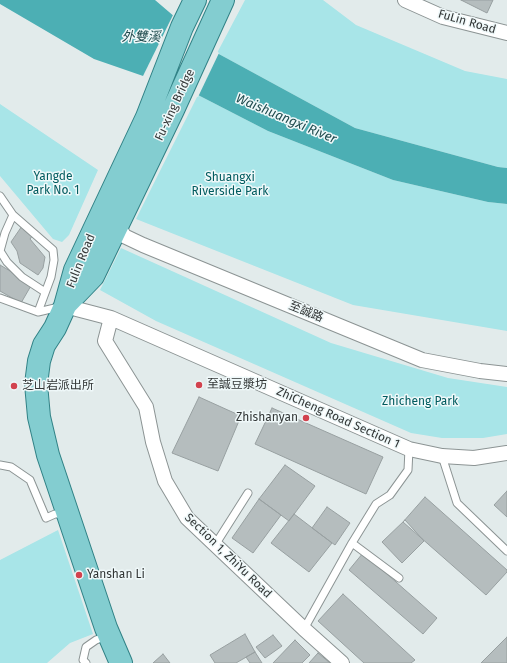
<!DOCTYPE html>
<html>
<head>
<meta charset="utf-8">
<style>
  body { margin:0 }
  canvas { display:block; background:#e2ebeb }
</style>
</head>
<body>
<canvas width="507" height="663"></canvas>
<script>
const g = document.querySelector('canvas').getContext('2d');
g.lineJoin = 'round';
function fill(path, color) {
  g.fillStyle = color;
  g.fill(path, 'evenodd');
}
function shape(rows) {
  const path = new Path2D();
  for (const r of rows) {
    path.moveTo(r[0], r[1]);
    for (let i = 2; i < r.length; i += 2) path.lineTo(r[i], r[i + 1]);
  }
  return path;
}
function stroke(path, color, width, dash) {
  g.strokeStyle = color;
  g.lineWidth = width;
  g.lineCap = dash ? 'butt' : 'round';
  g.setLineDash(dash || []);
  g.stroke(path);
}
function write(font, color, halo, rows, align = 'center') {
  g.font = font + ' "Fira Sans","Noto Sans TC",sans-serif';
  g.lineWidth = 3;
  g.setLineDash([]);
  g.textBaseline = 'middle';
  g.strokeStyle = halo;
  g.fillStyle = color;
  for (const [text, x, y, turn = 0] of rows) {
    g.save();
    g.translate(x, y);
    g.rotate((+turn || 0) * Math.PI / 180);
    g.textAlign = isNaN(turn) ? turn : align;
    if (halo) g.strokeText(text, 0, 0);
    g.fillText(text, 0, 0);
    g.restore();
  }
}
fill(shape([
  [245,0,323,0,356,25,465,71,507,79,507,168,498,167,355,128,217,53],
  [198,95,268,131,393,180,488,202,507,204,507,331,353,305,136,219],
  [0,104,98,170,69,235,62,242,53,239,0,176],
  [121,248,331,343,448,378,507,387,507,434,483,438,442,438,411,433,156,321,100,290],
  [58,530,93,634,70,643,47,663,0,663,0,560]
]), '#a8e5e8');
fill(shape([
  [0,0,155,0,217,53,355,128,498,167,507,168,507,204,488,202,393,180,268,131,198,95,94,59,0,4]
]), '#4cafb4');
fill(shape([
  [174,13,219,53,198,97,142,78]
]), '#e2ebeb');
const building = shape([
  [461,0,493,0,487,13,461,0],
  [22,226,33,235,30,239,45,257,43,268,38,275,20,263,17,251,11,242,22,226],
  [0,265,32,284,21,303,0,291,0,265],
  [199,397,241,416,218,471,172,453,199,397],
  [272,408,383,457,366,494,255,444,272,408],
  [285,465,315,486,289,521,259,499,285,465],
  [507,491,507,517,494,505,507,491],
  [425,497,507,570,507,572,486,595,403,522,425,497],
  [259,499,281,515,253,553,232,538,259,499],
  [327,507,350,523,335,545,312,528,327,507],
  [294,514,332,543,309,572,271,543,294,514],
  [405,520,424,541,402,563,382,542,405,520],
  [363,553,437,618,423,634,349,570,363,553],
  [343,594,415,660,411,663,364,663,318,621,343,594],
  [245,634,255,652,236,663,215,663,210,655,245,634],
  [273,635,282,646,265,658,256,647,273,635],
  [507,637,507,663,481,663,507,637],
  [295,640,310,655,302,663,273,663,295,640],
  [255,652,262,663,250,663,246,657,255,652],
  [318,653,330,663,309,663,318,653],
  [163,654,170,663,153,663,163,654]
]);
fill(building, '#b5bdbe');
stroke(building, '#98a0a1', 1);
const lane = shape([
  [0,196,13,215,53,250,54,260,51,277,38,312,59,307],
  [13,215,5,233,0,251,7,262,22,277,45,292],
  [0,298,38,312],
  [442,456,457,503,507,551],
  [0,465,11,467,30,480,46,518,55,514,65,514],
  [352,543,399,578],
  [215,545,248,493],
  [304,629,352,543,376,504,390,495,408,470,409,449],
  [86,663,83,660,86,647,96,640,107,636]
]);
const street = shape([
  [405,0,443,17,507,33],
  [118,224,124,236,143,245,422,360,480,371,507,374],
  [65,306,111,318,409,449,442,456,474,458,507,453],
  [111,318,105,341,146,407,153,442,165,481,187,518,304,629,342,663]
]);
const primary = shape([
  [67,303,93,276,173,110,223,0],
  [121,663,106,628,48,455,39,417,36,384,39,361,44,345,55,328,65,306,75,270,147,117,182,27,195,0]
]);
stroke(lane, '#8c9494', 9);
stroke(street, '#8c9494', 16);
stroke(primary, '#318286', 24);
stroke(lane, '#fff', 7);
stroke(street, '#fff', 14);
stroke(primary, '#83cdd0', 22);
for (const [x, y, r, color] of [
  [199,385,4,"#d2424e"],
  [14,386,4,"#d2424e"],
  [306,418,4,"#d2424e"],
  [79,575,4,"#d2424e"]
]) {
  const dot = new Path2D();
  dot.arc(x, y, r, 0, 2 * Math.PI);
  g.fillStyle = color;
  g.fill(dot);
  stroke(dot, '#eff8f9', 1.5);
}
write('12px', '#323636', '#eff8f9', [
  ["FuLin Road",467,22,16],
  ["Fu-xing Bridge",175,105,-65],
  ["Fulin Road",81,261,-68],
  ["至誠路",306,312,22],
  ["ZhiCheng Road Section 1",338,418,24],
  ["Section 1, ZhiYu Road",228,556,44]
]);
write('12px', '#005b5f', '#eff8f9', [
  ["Yangde",53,177],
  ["Park No. 1",53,191],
  ["Shuangxi",230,178],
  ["Riverside Park",230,192],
  ["Zhicheng Park",420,402]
]);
write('12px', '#323636', '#eff8f9', [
  ["至誠豆漿坊",207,385],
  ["芝山岩派出所",22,386],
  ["Zhishanyan",298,418,"right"],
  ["Yanshan Li",87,575]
], 'left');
write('italic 13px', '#214d50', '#eff8f9', [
  ["外雙溪",141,37],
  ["Waishuangxi River",286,119,23]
]);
</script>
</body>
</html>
